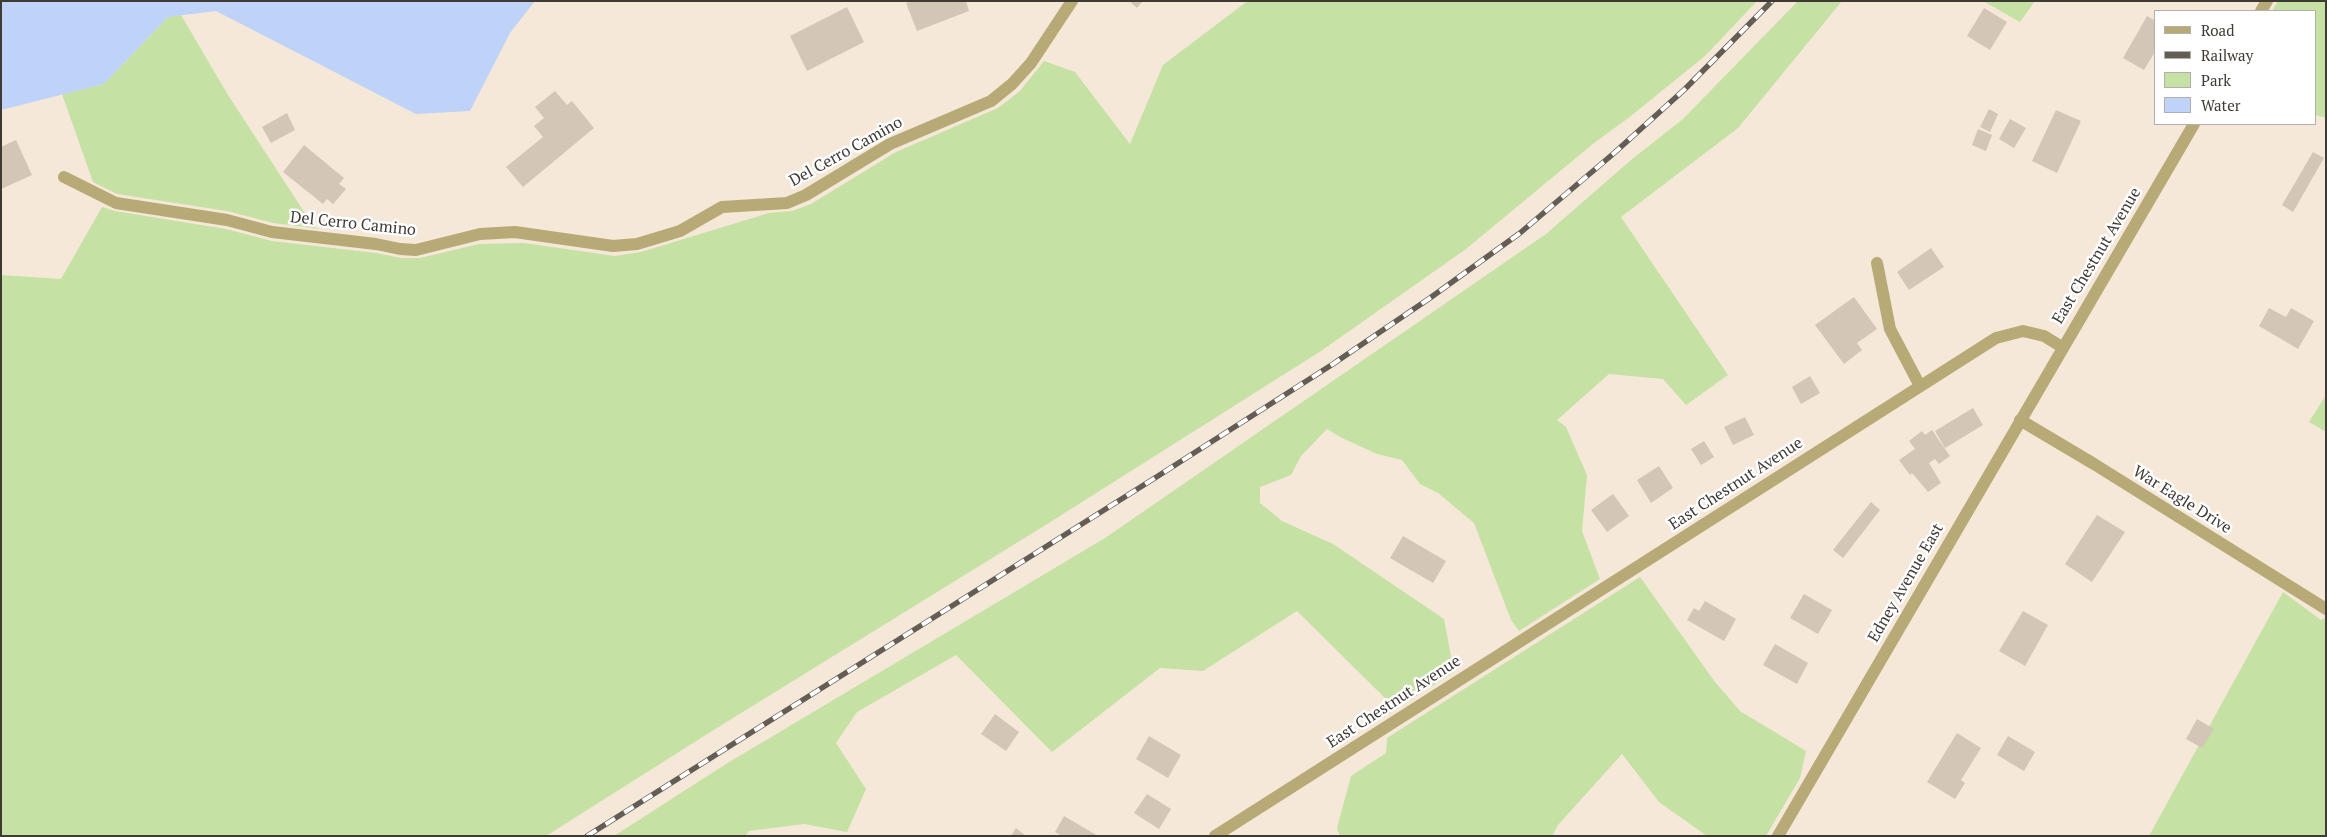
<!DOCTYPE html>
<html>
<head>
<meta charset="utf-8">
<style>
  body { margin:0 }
  #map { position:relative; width:2327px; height:837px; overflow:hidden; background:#f5e8d8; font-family:"PT Serif",serif }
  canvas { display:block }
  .frame { position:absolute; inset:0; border:2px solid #3f3a34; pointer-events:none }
  .legend { position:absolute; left:2154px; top:10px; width:162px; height:115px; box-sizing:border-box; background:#fff; border:1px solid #b2b0ae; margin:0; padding:6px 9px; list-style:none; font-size:15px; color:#3f3a34 }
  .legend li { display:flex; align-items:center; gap:10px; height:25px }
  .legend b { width:25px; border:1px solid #b2b0ae }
</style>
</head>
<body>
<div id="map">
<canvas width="2327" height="837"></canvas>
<div class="frame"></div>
<ul class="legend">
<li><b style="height:6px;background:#b8aa77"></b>Road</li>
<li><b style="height:6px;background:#635d55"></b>Railway</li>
<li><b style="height:14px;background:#c5e1a4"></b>Park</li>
<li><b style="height:14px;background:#bfd3f9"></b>Water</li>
</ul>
</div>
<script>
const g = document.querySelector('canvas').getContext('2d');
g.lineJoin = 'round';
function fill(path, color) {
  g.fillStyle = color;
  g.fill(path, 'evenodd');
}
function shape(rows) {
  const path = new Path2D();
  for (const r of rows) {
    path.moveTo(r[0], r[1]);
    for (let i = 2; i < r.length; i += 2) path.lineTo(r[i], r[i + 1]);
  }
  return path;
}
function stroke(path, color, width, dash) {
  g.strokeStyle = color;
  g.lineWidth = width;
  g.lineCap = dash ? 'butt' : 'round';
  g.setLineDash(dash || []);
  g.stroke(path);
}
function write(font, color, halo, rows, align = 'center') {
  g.font = font + ' "PT Serif",serif';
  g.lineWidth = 5;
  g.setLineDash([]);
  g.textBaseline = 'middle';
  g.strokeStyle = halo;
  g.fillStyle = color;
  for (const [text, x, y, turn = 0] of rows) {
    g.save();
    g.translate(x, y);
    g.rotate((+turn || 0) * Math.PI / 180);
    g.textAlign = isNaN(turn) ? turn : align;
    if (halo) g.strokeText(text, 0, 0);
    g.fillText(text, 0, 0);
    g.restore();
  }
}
fill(shape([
  [1251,1,1757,1,1706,55,1631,116,1594,143,1466,249,1321,351,1044,526,712,731,546,836,1,836,1,275,61,279,102,207,115,211,226,229,272,241,376,253,401,258,420,258,479,244,524,243,615,256,641,252,769,213,792,211,811,204,896,152,998,108,1020,91,1044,61,1075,72,1130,144,1163,65,1245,3],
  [1798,1,1842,1,1738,128,1621,217,1728,375,1686,405,1663,379,1609,374,1557,420,1566,427,1587,475,1582,531,1600,579,1519,631,1511,620,1474,523,1438,493,1420,484,1402,460,1377,454,1342,438,1327,429,1301,456,1291,475,1260,487,1260,503,1282,521,1333,544,1444,619,1454,672,1388,714,1388,701,1297,611,1203,671,1160,668,1052,752,956,655,857,712,836,743,866,789,847,832,804,824,749,831,745,836,614,836,726,764,1105,538,1546,234,1631,160,1683,119],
  [1983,1,2035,1,2020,22],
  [2278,1,2326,1,2326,118,2316,115,2316,11,2272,11],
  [181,15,228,95,314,227,320,229,273,223,227,211,117,194,93,182,62,94,104,84,168,17],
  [2326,395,2326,432,2309,422],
  [1640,577,1715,682,1740,711,1806,751,1800,778,1766,836,1707,836,1659,802,1622,754,1558,825,1552,836,1340,836,1337,828,1351,776,1386,753,1387,738],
  [2283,592,2321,620,2323,618,2326,620,2326,836,2149,836]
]), '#c5e1a4');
fill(shape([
  [1,1,535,1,510,33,470,111,416,114,216,11,168,17,104,84,1,110]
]), '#bfd3f9');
fill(shape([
  [912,1,966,1,969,11,917,31,906,3],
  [1129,1,1143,1,1137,8],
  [847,7,864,42,807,71,790,36],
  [1984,8,2007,22,1990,50,1967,36],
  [2147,16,2156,21,2156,50,2144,70,2123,58],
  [555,91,567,105,572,101,594,128,523,187,506,167,543,137,534,126,544,118,535,107],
  [1989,109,1998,114,1990,132,1980,127],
  [2056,110,2081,121,2057,173,2032,161],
  [287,113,295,130,271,143,262,127],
  [2010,119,2026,128,2014,148,1999,139],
  [1978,129,1992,135,1986,151,1972,145],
  [16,140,32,175,1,189,1,147],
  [304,145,344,178,339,184,346,189,333,204,327,199,323,204,283,172],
  [2313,152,2324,158,2293,212,2282,205],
  [1931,248,1944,267,1909,290,1897,272],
  [1854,297,1877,329,1857,343,1862,350,1844,364,1815,325],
  [2269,308,2286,317,2291,308,2314,321,2298,349,2259,326],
  [1810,376,1820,393,1801,404,1792,387],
  [1973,408,1983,425,1945,448,1935,431],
  [1745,417,1754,435,1733,445,1724,427],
  [1932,430,1950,456,1939,464,1935,459,1929,463,1941,483,1928,492,1912,473,1910,475,1899,460,1915,449,1909,441,1922,431,1925,435],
  [1704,441,1714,457,1701,465,1691,449],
  [1659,466,1673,488,1651,503,1637,480],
  [1613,494,1629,516,1607,532,1591,510],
  [1871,502,1880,510,1843,558,1833,550],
  [2097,515,2125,532,2092,582,2065,564],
  [1403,536,1446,561,1433,583,1390,558],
  [1804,594,1832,610,1818,634,1790,618],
  [1705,601,1736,619,1724,641,1687,620,1694,608,1699,611],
  [2023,611,2048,625,2025,666,1999,651],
  [1775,644,1808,663,1797,684,1763,665],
  [995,714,1019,732,1006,751,981,734],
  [2197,719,2214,729,2202,748,2186,739],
  [1957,733,1981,748,1961,780,1965,783,1955,799,1927,782],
  [1149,736,1181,755,1168,778,1136,759],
  [2008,736,2035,752,2024,771,1997,755],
  [1147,794,1171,809,1159,829,1134,813],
  [1064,816,1098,836,1062,836,1055,832],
  [1016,828,1026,836,1011,836]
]), '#d3c6b7');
stroke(shape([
  [2261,11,2267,1],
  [64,177,116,203,227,220,272,232,376,244,400,249,416,250,480,234,515,232,613,246,637,244,680,231,722,207,787,203,806,195,890,144,991,101,1012,84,1031,63,1072,1],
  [1877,263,1890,329,1920,386],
  [2020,420,2094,464,2326,609],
  [1215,836,1996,338,2023,331,2044,336,2062,347],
  [1778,836,2194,124]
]), '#b8aa77', 12);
const rail = shape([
  [587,836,1158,476,1333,364,1430,298,1520,233,1613,154,1684,90,1772,1]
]);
stroke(rail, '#635d55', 5.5);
stroke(rail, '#fff', 4, [11]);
write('16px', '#3f3a34', '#fff', [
  ["Del Cerro Camino",846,152,-29],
  ["Del Cerro Camino",353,224,6],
  ["East Chestnut Avenue",2097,256,-59],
  ["East Chestnut Avenue",1736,484,-33],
  ["War Eagle Drive",2182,500,32],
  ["Edney Avenue East",1906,583,-60],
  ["East Chestnut Avenue",1394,702,-33]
]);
</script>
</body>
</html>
